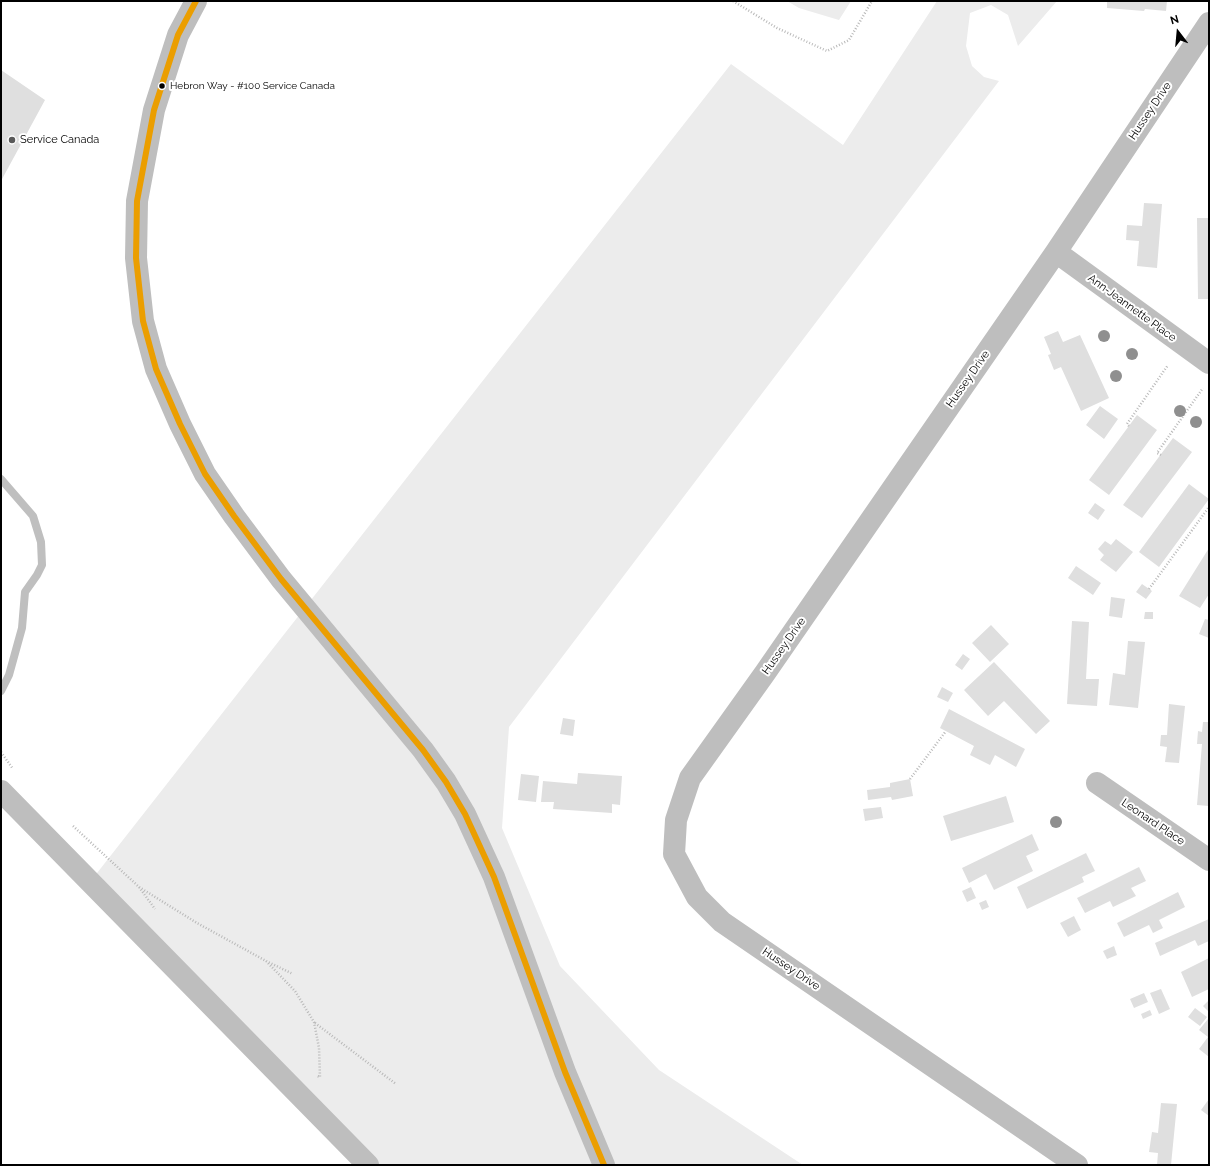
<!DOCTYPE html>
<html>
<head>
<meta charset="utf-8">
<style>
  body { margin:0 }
  #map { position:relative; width:1210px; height:1166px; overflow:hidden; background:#fff; font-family:Raleway,sans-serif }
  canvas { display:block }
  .frame { position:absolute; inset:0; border:2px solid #000; pointer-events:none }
  .north { position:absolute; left:1158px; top:12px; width:40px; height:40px; -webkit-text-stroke:3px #fff; paint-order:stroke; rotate:344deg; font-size:11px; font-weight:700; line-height:16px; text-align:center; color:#000 }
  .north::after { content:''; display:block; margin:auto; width:14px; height:18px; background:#000; clip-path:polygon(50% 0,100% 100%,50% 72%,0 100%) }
</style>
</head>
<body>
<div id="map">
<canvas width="1210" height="1166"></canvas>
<div class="frame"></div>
<div class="north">N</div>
</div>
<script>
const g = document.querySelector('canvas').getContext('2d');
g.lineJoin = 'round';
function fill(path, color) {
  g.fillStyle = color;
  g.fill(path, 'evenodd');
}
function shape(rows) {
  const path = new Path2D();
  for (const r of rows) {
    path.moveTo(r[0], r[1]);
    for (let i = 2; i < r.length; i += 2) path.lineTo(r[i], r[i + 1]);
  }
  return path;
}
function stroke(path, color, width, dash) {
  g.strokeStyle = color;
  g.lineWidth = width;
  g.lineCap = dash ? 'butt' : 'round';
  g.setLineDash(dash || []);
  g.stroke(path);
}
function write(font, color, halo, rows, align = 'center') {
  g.font = font + ' Raleway,sans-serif';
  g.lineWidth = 4;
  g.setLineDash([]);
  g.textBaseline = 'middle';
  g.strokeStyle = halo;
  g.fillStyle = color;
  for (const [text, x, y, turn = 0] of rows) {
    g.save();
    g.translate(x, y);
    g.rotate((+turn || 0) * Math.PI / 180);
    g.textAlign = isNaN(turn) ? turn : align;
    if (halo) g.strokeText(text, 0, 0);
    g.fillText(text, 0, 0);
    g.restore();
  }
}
fill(shape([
  [787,1,851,1,839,20,799,8],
  [937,1,1057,1,1018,46,1008,15,991,5,970,13,966,46,972,66,984,77,999,81,509,727,502,828,560,966,659,1070,803,1165,367,1165,90,882,731,64,843,145]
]), '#ececec');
stroke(shape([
  [1,479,33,516,41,542,42,565,37,575,25,592,22,628,9,675,1,691]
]), '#bfbfbf', 8);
fill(shape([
  [1107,1,1167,1,1166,11,1145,9,1144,11,1107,8],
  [1,70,45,100,1,181],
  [1144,203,1162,204,1157,268,1137,266,1139,241,1126,240,1127,225,1142,226],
  [1197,218,1209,218,1209,299,1198,299],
  [1058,331,1063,342,1080,335,1109,398,1081,411,1061,367,1054,370,1048,355,1051,354,1044,337],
  [1100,406,1118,419,1104,439,1086,425],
  [1137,415,1157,430,1109,495,1089,480],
  [1173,438,1192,452,1142,518,1123,505],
  [1189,484,1209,499,1159,567,1139,552],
  [1095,503,1105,510,1098,520,1088,513],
  [1116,539,1133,552,1116,572,1100,560,1104,555,1098,549,1105,541,1111,545],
  [1209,548,1209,594,1200,608,1179,596],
  [1076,566,1101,583,1093,595,1068,578],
  [1142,584,1152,591,1146,599,1136,592],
  [1111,597,1125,599,1122,618,1109,616],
  [1145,612,1153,612,1153,619,1144,619],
  [1205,619,1209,620,1209,638,1199,634],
  [1072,621,1089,622,1086,679,1099,679,1097,706,1067,704],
  [991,625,1009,644,990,662,972,643],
  [1128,641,1145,642,1138,708,1109,705,1113,673,1125,675],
  [963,654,970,659,962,670,955,665],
  [994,662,1050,721,1036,734,1004,701,988,716,964,690],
  [942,687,953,693,948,702,937,697],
  [1169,704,1185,706,1179,763,1165,762,1167,747,1160,746,1161,735,1167,735],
  [949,709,1025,749,1016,767,995,755,990,765,970,755,974,746,940,728],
  [563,718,575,720,573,736,560,734],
  [1203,722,1209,722,1209,806,1197,805,1202,744,1197,744,1198,731,1202,732],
  [578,773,622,776,620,805,612,804,612,813,553,809,554,802,541,802,543,781,577,784],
  [521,774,539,776,536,802,518,800],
  [910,779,913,796,892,800,891,797,868,800,867,790,890,787,890,783],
  [1006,796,1014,822,951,841,943,816],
  [881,807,883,818,865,821,863,809],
  [1032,834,1039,850,1026,856,1033,871,994,890,986,874,969,883,962,868],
  [1086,853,1095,871,1082,877,1084,882,1027,909,1017,887],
  [1139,867,1146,881,1131,888,1136,896,1113,907,1110,901,1085,913,1077,898],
  [971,887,976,898,967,902,962,891],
  [1178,892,1185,907,1159,920,1163,928,1153,933,1149,925,1124,937,1117,923],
  [986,900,989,907,982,910,979,903],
  [1074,916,1081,930,1068,937,1060,923],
  [1209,919,1209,941,1198,946,1195,940,1160,956,1155,943],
  [1114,946,1117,955,1107,959,1103,951],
  [1209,958,1209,989,1192,997,1181,972],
  [1161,989,1170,1009,1159,1014,1150,993],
  [1144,993,1148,1002,1134,1008,1130,999],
  [1209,1000,1209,1012,1203,1006],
  [1195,1008,1207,1017,1200,1026,1188,1017],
  [1150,1010,1152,1015,1143,1019,1141,1014],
  [1208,1019,1209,1020,1209,1057,1199,1049,1208,1037,1199,1030],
  [1209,1099,1209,1116,1201,1110],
  [1161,1103,1177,1104,1171,1165,1157,1165,1158,1153,1149,1152,1152,1132,1158,1133]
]), '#dfdfdf');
stroke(shape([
  [733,1,777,28,827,51,849,40,872,1],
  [1129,426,1127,424,1168,365],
  [1161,455,1157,453,1203,388],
  [1149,589,1209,507],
  [1,752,13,769],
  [910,779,946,731],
  [73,826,139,887,197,923,266,961,293,974],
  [139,887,155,909],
  [266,961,295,991,314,1022,319,1048,320,1077,317,1076],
  [315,1023,396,1084]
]), '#b9b9b9', 2.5, [1, 2]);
stroke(shape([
  [196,1,178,35,154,110,137,201,136,258,143,321,156,369,180,424,205,474,234,516,281,579,423,750,446,782,465,814,494,877,565,1072,604,1165],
  [1056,252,1209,363],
  [1097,783,1209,860],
  [1,791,368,1165],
  [1077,1165,722,922,697,897,674,854,676,820,690,778,765,673,1056,252,1209,23]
]), '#bebebe', 22);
stroke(shape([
  [196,1,178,35,154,110,137,201,136,258,143,321,156,369,180,424,205,474,234,516,281,579,423,750,446,782,465,814,494,877,565,1072,604,1165]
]), '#eb9e00', 6);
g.fillStyle = '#8f8f8f';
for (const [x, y] of [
  [1104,336],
  [1132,354],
  [1116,376],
  [1180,411],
  [1196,422],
  [1056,822]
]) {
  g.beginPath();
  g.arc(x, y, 6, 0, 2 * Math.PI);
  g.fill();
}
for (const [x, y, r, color] of [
  [162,86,3.5,"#000"],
  [12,140,4,"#595959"]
]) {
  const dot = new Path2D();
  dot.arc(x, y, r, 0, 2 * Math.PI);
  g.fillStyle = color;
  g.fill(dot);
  stroke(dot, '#fff', 1.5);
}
write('10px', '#000', '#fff', [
  ["Hebron Way - #100 Service Canada",170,86]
], 'left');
write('11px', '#000', '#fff', [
  ["Hussey Drive",1150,111,-56],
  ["Ann-Jeannette Place",1132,308,36],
  ["Hussey Drive",968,379,-55],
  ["Hussey Drive",784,646,-55],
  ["Leonard Place",1153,822,34],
  ["Hussey Drive",791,969,34]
]);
write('11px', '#000', '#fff', [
  ["Service Canada",20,140]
], 'left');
</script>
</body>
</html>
